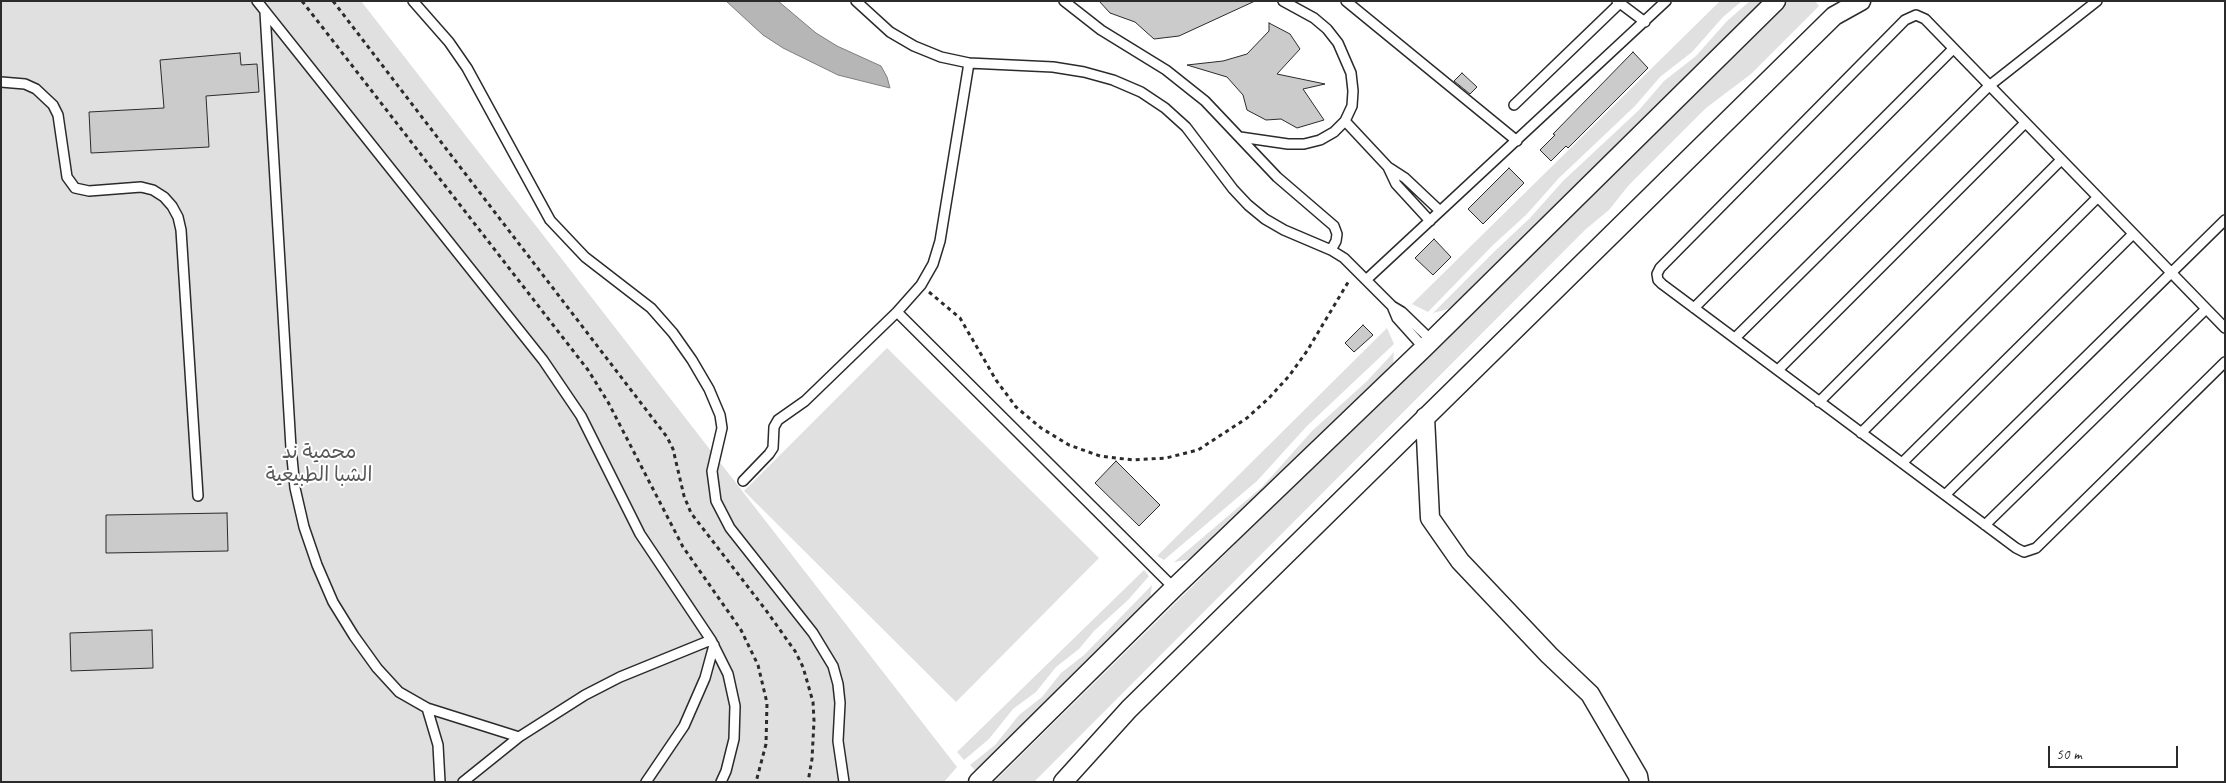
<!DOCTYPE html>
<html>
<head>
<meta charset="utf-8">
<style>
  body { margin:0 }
  #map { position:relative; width:2226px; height:783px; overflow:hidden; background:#fff; font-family:Caveat,sans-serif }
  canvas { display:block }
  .frame { position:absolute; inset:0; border:2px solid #2b2b2b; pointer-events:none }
  .scale { position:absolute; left:2048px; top:746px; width:130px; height:22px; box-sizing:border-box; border:2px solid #2b2b2b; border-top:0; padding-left:6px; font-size:15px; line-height:18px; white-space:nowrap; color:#2b2b2b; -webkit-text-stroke:4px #fff; paint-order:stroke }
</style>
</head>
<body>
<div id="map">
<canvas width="2226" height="783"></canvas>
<div class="frame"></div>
<div class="scale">50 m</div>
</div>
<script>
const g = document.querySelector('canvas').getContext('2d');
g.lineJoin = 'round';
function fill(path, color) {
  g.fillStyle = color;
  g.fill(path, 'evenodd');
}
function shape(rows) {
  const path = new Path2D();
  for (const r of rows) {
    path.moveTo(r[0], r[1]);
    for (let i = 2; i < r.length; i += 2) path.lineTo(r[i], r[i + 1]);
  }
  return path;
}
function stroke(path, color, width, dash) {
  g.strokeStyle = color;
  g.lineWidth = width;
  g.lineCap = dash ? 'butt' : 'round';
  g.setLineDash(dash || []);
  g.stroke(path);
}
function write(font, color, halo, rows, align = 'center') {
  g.font = font + ' Caveat,"Playpen Sans Arabic",sans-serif';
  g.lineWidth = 4;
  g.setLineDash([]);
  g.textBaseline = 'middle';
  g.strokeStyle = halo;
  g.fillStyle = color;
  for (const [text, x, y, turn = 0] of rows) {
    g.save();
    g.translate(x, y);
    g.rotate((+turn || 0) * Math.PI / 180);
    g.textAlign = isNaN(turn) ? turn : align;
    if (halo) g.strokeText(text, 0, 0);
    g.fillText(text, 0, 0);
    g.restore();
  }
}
fill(shape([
  [1,1,361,1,957,767,944,782,1,782],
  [1720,1,1742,1,1723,17,1692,52,1660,77,1635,106,1559,178,1526,215,1493,245,1428,312,1412,304],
  [1750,1,1762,1,1454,304,1448,309,1433,313,1497,249,1530,218,1563,181,1639,110,1664,81,1696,56,1727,21],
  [1786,1,1815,1,1819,6,1751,74,1706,108,1628,186,1609,210,1586,229,1034,782,994,782],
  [1387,328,1394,344,1307,426,1257,481,1164,560,1157,556],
  [887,348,1099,558,956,702,744,491],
  [1394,352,1393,364,1200,552,1187,560,1174,562,1262,487,1312,431,1367,381],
  [1144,570,1149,576,1128,600,1094,631,1079,649,1056,667,1036,692,1013,709,989,739,964,760,957,752],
  [1152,585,1150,600,978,773,970,765,995,745,1019,715,1042,697,1061,673,1084,655]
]), '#e0e0e0');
const water = shape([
  [726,1,778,1,816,33,837,46,881,66,887,77,890,88,838,75,783,48,763,35,726,1]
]);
fill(water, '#b6b6b6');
stroke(water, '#7e7e7e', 1);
const building = shape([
  [1099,1,1255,1,1179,36,1154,39,1135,22,1110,13,1099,1],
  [1269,23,1290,34,1300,49,1277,74,1325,84,1303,89,1324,120,1297,128,1281,119,1266,120,1247,110,1243,95,1227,77,1187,65,1223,61,1247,54,1269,31,1269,23],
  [1633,52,1648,68,1568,148,1566,146,1551,161,1540,150,1555,135,1553,134,1633,52],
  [240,53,241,65,257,64,259,92,206,96,209,147,91,153,89,112,164,108,160,60,240,53],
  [1462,73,1477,87,1470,94,1454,81,1462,73],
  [1509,168,1524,183,1483,224,1468,209,1509,168],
  [1434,239,1451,257,1433,275,1415,258,1434,239],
  [1363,325,1373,335,1354,352,1345,343,1363,325],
  [1116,461,1160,505,1139,526,1095,483,1116,461],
  [227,513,228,551,106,553,106,515,227,513],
  [152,630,153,668,71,671,70,633,152,630]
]);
fill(building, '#cbcbcb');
stroke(building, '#2b2b2b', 1);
const lane = shape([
  [257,1,543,360,581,416,640,534,711,640,728,674,735,706,734,739,726,771,721,782],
  [413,1,449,42,467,68,550,220,585,257,651,308,673,333,692,360,709,389,720,415,722,428,712,471,716,501,730,528,813,633,833,666,838,684,840,703,838,741,844,782],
  [856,1,890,32,914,46,941,57,969,63,1053,67,1084,72,1113,80,1141,92,1165,108,1186,127,1233,189,1248,205,1265,219,1284,230,1331,250,1344,258,1392,306,1402,312,1431,340],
  [1064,1,1101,30,1166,70,1205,101,1277,177,1334,226,1337,234,1336,241,1331,250],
  [1346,1,1517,141],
  [1617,1,1645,22],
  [265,12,291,448,295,488,304,527,317,565,333,602,354,636,377,668,399,692,427,708,519,737],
  [1,82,25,84,36,89,53,105,58,115,67,177,75,188,89,191,141,187,153,190,164,197,172,206,178,217,181,230,198,496],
  [1514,105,1622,1],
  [1345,121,1388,167,1405,178,1440,211],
  [1240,137,1288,144,1304,144,1320,140,1334,132,1345,121,1352,106,1353,91,1351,73,1338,43,1327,29,1314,18,1283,1],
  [1388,167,1396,184,1430,221],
  [1366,280,1666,1],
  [1392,306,1397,318,1424,348],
  [1694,308,1953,49],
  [897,312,1174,588],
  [2225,328,1925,19,1916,15,1905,20,1660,268,1657,274,1658,280,1662,284,2016,548,2024,552,2036,548,2225,362],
  [1735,338,1989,86,2097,1],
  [1778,370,2025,123],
  [1819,402,2061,160],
  [1861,433,2098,197],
  [1902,463,2133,234],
  [743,481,769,454,773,448,774,427,778,420,805,401,897,312,921,285,933,264,940,241,969,63],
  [1945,495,2225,220],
  [1985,525,2206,309],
  [427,708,438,745,440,782],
  [463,782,519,737,585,695,620,677,711,640],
  [646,782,684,726,705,678,714,645]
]);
const street = shape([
  [1425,417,1430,518,1460,561,1549,655,1590,694,1638,776,1639,782],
  [978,782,1174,588,1424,348,1776,1],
  [1063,782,1129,709,1834,16,1861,1]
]);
stroke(lane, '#2b2b2b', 12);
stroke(street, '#2b2b2b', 21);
stroke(shape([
  [302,1,588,370,608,402,683,547,741,630,758,665,767,703,766,744,756,782],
  [333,1,667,437,673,449,684,496,691,513,765,609,795,651,803,667,813,702,814,721,812,759,808,782],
  [929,292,960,318,996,380,1016,407,1041,428,1069,445,1100,456,1133,460,1166,458,1198,450,1247,418,1269,398,1289,376,1307,351,1350,279]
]), '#2b2b2b', 3, [4, 4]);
stroke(lane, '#fff', 9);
stroke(street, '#fff', 18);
write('20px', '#585858', '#fff', [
  ["محمية ند",319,453],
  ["الشبا الطبيعية",319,476]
]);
</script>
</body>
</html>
